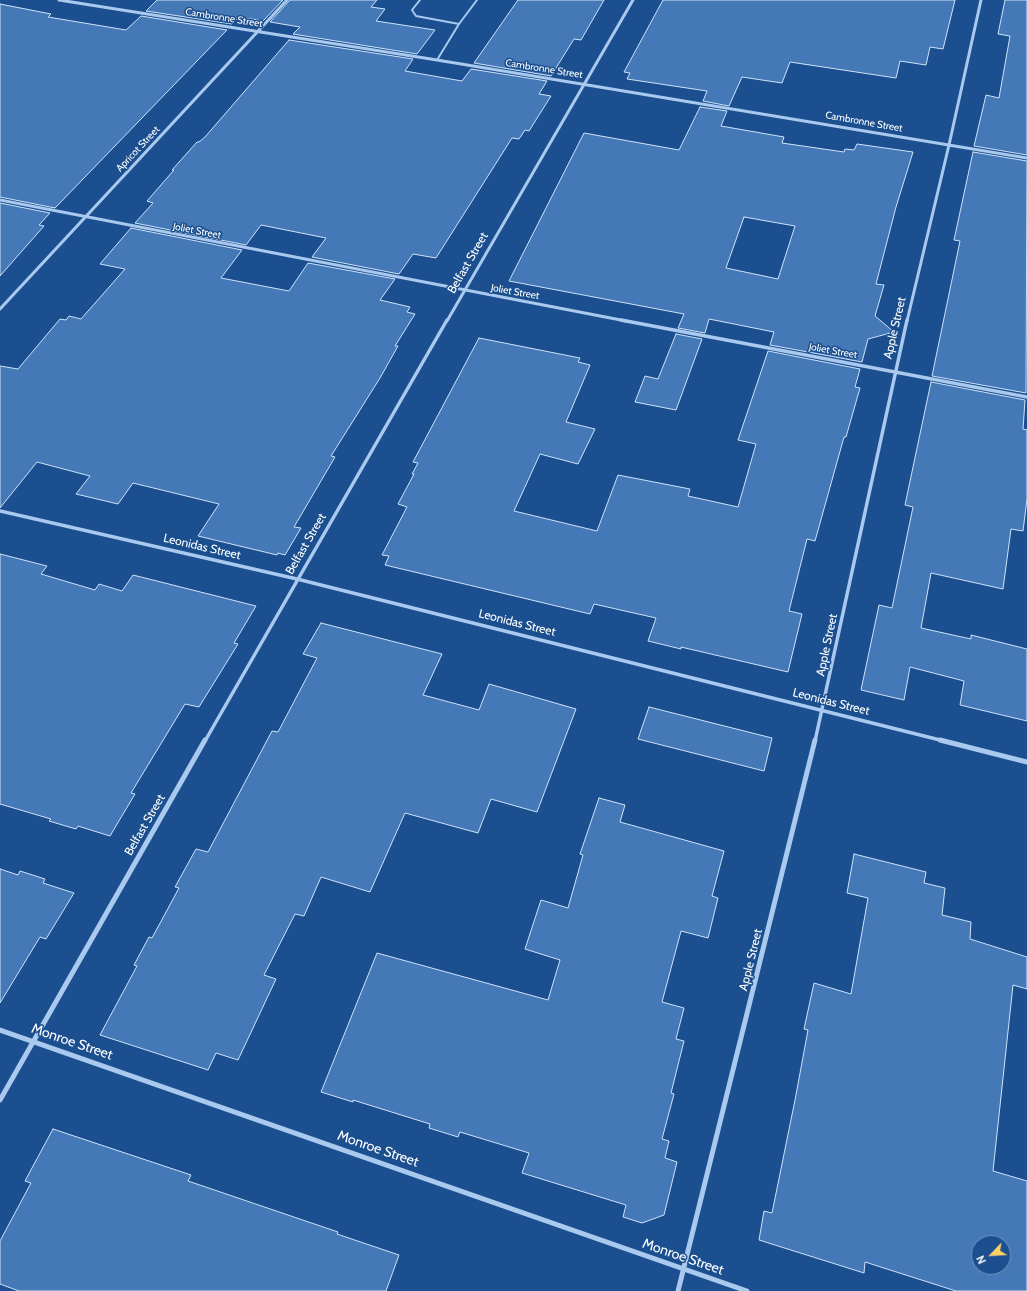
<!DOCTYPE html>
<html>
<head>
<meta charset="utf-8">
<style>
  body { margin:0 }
  #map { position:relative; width:1027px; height:1291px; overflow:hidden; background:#1b4f8f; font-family:Cabin,sans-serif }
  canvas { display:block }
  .north { position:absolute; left:971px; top:1235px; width:40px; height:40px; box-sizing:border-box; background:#1b4f8f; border:1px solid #7695bc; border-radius:50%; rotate:245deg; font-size:11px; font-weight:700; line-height:16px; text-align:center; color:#fff }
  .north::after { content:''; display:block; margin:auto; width:14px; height:18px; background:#ffd166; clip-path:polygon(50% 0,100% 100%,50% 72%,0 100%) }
</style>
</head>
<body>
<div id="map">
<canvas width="1027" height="1291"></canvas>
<div class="north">N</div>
</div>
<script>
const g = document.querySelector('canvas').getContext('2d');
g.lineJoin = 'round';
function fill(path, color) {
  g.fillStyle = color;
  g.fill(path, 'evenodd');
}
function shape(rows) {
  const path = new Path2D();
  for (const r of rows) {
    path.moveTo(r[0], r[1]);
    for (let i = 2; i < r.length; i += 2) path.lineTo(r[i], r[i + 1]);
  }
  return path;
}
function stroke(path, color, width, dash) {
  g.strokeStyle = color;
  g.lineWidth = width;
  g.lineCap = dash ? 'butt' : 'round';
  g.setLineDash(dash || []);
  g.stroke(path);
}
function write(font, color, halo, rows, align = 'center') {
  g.font = font + ' Cabin,sans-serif';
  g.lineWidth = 3;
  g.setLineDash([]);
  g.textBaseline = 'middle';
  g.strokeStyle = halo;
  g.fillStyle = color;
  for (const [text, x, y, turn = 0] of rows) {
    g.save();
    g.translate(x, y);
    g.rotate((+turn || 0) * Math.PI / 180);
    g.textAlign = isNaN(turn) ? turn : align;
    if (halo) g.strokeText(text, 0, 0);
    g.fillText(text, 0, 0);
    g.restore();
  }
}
const building = shape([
  [157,0,283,0,263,21,239,17,232,24,146,11,157,0],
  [290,0,377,0,371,7,385,9,376,21,435,30,417,54,293,34,300,27,270,22,290,0],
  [518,0,604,0,581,40,574,39,551,76,474,63,518,0],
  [663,0,955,0,943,49,930,47,926,65,900,61,896,78,790,62,782,83,742,77,729,106,703,101,707,91,627,79,630,73,624,72,663,0],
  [1005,0,1027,0,1027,155,974,146,986,95,999,98,1010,36,998,34,1005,0],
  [0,4,51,14,48,17,126,30,141,16,227,30,55,208,0,197,0,4],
  [289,40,413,59,405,71,462,81,471,69,547,81,539,94,551,96,529,131,525,130,519,139,512,138,436,258,413,254,399,274,312,257,326,238,261,225,246,245,135,223,153,203,147,201,174,170,172,170,197,142,199,142,205,137,289,40],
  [700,107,727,111,721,126,784,137,782,143,844,152,845,149,854,150,857,144,913,152,896,207,876,284,884,285,875,316,894,332,868,339,862,362,770,345,774,332,709,319,705,333,678,328,684,314,509,281,584,133,679,150,700,107],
  [744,217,795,226,778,279,726,268,744,217],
  [973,152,1027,161,1026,393,932,376,960,241,954,240,973,152],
  [0,203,50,213,39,225,44,226,0,276,0,203],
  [131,228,242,250,221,278,289,291,308,263,395,279,380,300,410,307,407,312,415,314,395,346,398,346,380,378,331,456,335,457,294,527,301,528,285,555,278,553,277,555,198,536,219,504,133,483,118,504,76,494,90,476,37,462,0,508,0,366,18,369,60,319,66,320,69,316,81,319,125,269,100,264,131,228],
  [676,334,702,339,676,410,635,402,645,376,658,379,676,334],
  [479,338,580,358,578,362,590,365,566,422,595,429,578,464,540,454,514,511,597,531,618,475,690,489,688,496,738,507,756,444,738,440,768,351,860,369,855,387,860,388,846,437,844,437,815,541,807,539,789,611,802,614,788,672,681,647,681,649,648,641,656,618,594,604,590,614,385,565,389,556,382,555,407,507,398,504,414,474,412,474,418,463,413,462,479,338],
  [931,382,1025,400,1023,429,1027,430,1027,499,1023,531,1011,529,1003,589,931,573,921,628,971,639,971,635,1027,649,1027,721,960,705,964,681,910,667,904,700,861,690,879,605,892,608,913,507,905,505,931,382],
  [0,554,47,566,41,574,95,590,99,584,122,591,133,575,256,606,234,643,238,644,199,707,185,704,131,793,135,794,110,836,78,826,76,829,49,821,51,819,0,804,0,554],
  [321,623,442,654,423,695,479,710,489,684,576,709,537,812,491,799,478,833,405,813,370,892,321,877,304,916,295,914,264,975,276,979,238,1060,216,1053,208,1070,100,1035,137,966,134,965,149,937,152,938,179,888,175,887,196,849,208,852,272,731,278,732,317,658,303,654,321,623],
  [649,707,772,738,764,771,638,739,649,707],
  [599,798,625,805,620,822,724,851,712,896,718,898,708,938,681,931,662,1002,684,1008,676,1039,684,1041,671,1093,674,1094,662,1139,669,1141,665,1158,677,1162,664,1215,642,1223,623,1217,626,1205,522,1173,529,1153,460,1132,458,1137,429,1128,430,1124,353,1100,353,1102,321,1092,377,953,548,1000,560,960,525,949,541,900,568,908,583,855,580,854,599,798],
  [854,854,926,872,924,883,945,888,942,915,971,922,970,939,1027,957,1027,989,1013,985,993,1171,1027,1181,1027,1291,956,1291,865,1262,864,1273,759,1240,764,1211,772,1213,795,1100,808,1030,804,1029,814,983,851,994,868,898,847,893,854,854],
  [979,1243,1003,1243,1003,1267,979,1267,979,1243],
  [0,869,18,875,20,871,45,879,43,883,74,893,46,939,40,937,0,1003,0,869],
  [53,1129,191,1175,188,1181,338,1232,337,1234,399,1255,386,1291,19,1291,0,1284,0,1241,31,1183,25,1181,53,1129]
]);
fill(building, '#4478b7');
stroke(building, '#cfe3fa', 1);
stroke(shape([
  [420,0,412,10,416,16,459,24],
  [437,60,459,24,477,0]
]), '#a9c9ee', 2);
stroke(shape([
  [59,0,437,60,1027,158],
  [0,200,626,321],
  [0,309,287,0],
  [447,321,633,0],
  [907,321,949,145,981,0]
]), '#a9c9ee', 3);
stroke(shape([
  [621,320,1027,397],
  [0,511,297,579,944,741],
  [205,741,447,320],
  [815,741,907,320]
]), '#a9c9ee', 3.5);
stroke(shape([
  [940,740,1027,762],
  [0,1030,747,1291],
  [0,1100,205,740],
  [678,1291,815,740]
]), '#a9c9ee', 5);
write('10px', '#fff', '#1b4f8f', [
  ["Cambronne Street",224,18,9],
  ["Cambronne Street",544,69,9],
  ["Cambronne Street",864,122,10],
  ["Apricot Street",138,149,-47],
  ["Joliet Street",197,231,11],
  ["Joliet Street",515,292,10],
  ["Joliet Street",833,351,10]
]);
write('12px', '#fff', '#1b4f8f', [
  ["Belfast Street",468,263,-60],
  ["Apple Street",895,328,-77],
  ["Belfast Street",306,544,-60],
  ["Leonidas Street",202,547,13],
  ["Leonidas Street",517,623,14],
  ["Apple Street",827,645,-78],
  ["Leonidas Street",831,702,14],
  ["Belfast Street",145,825,-60],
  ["Apple Street",751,960,-76]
]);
write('14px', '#fff', '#1b4f8f', [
  ["Monroe Street",72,1042,19],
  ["Monroe Street",378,1149,19],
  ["Monroe Street",683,1257,19]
]);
</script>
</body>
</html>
